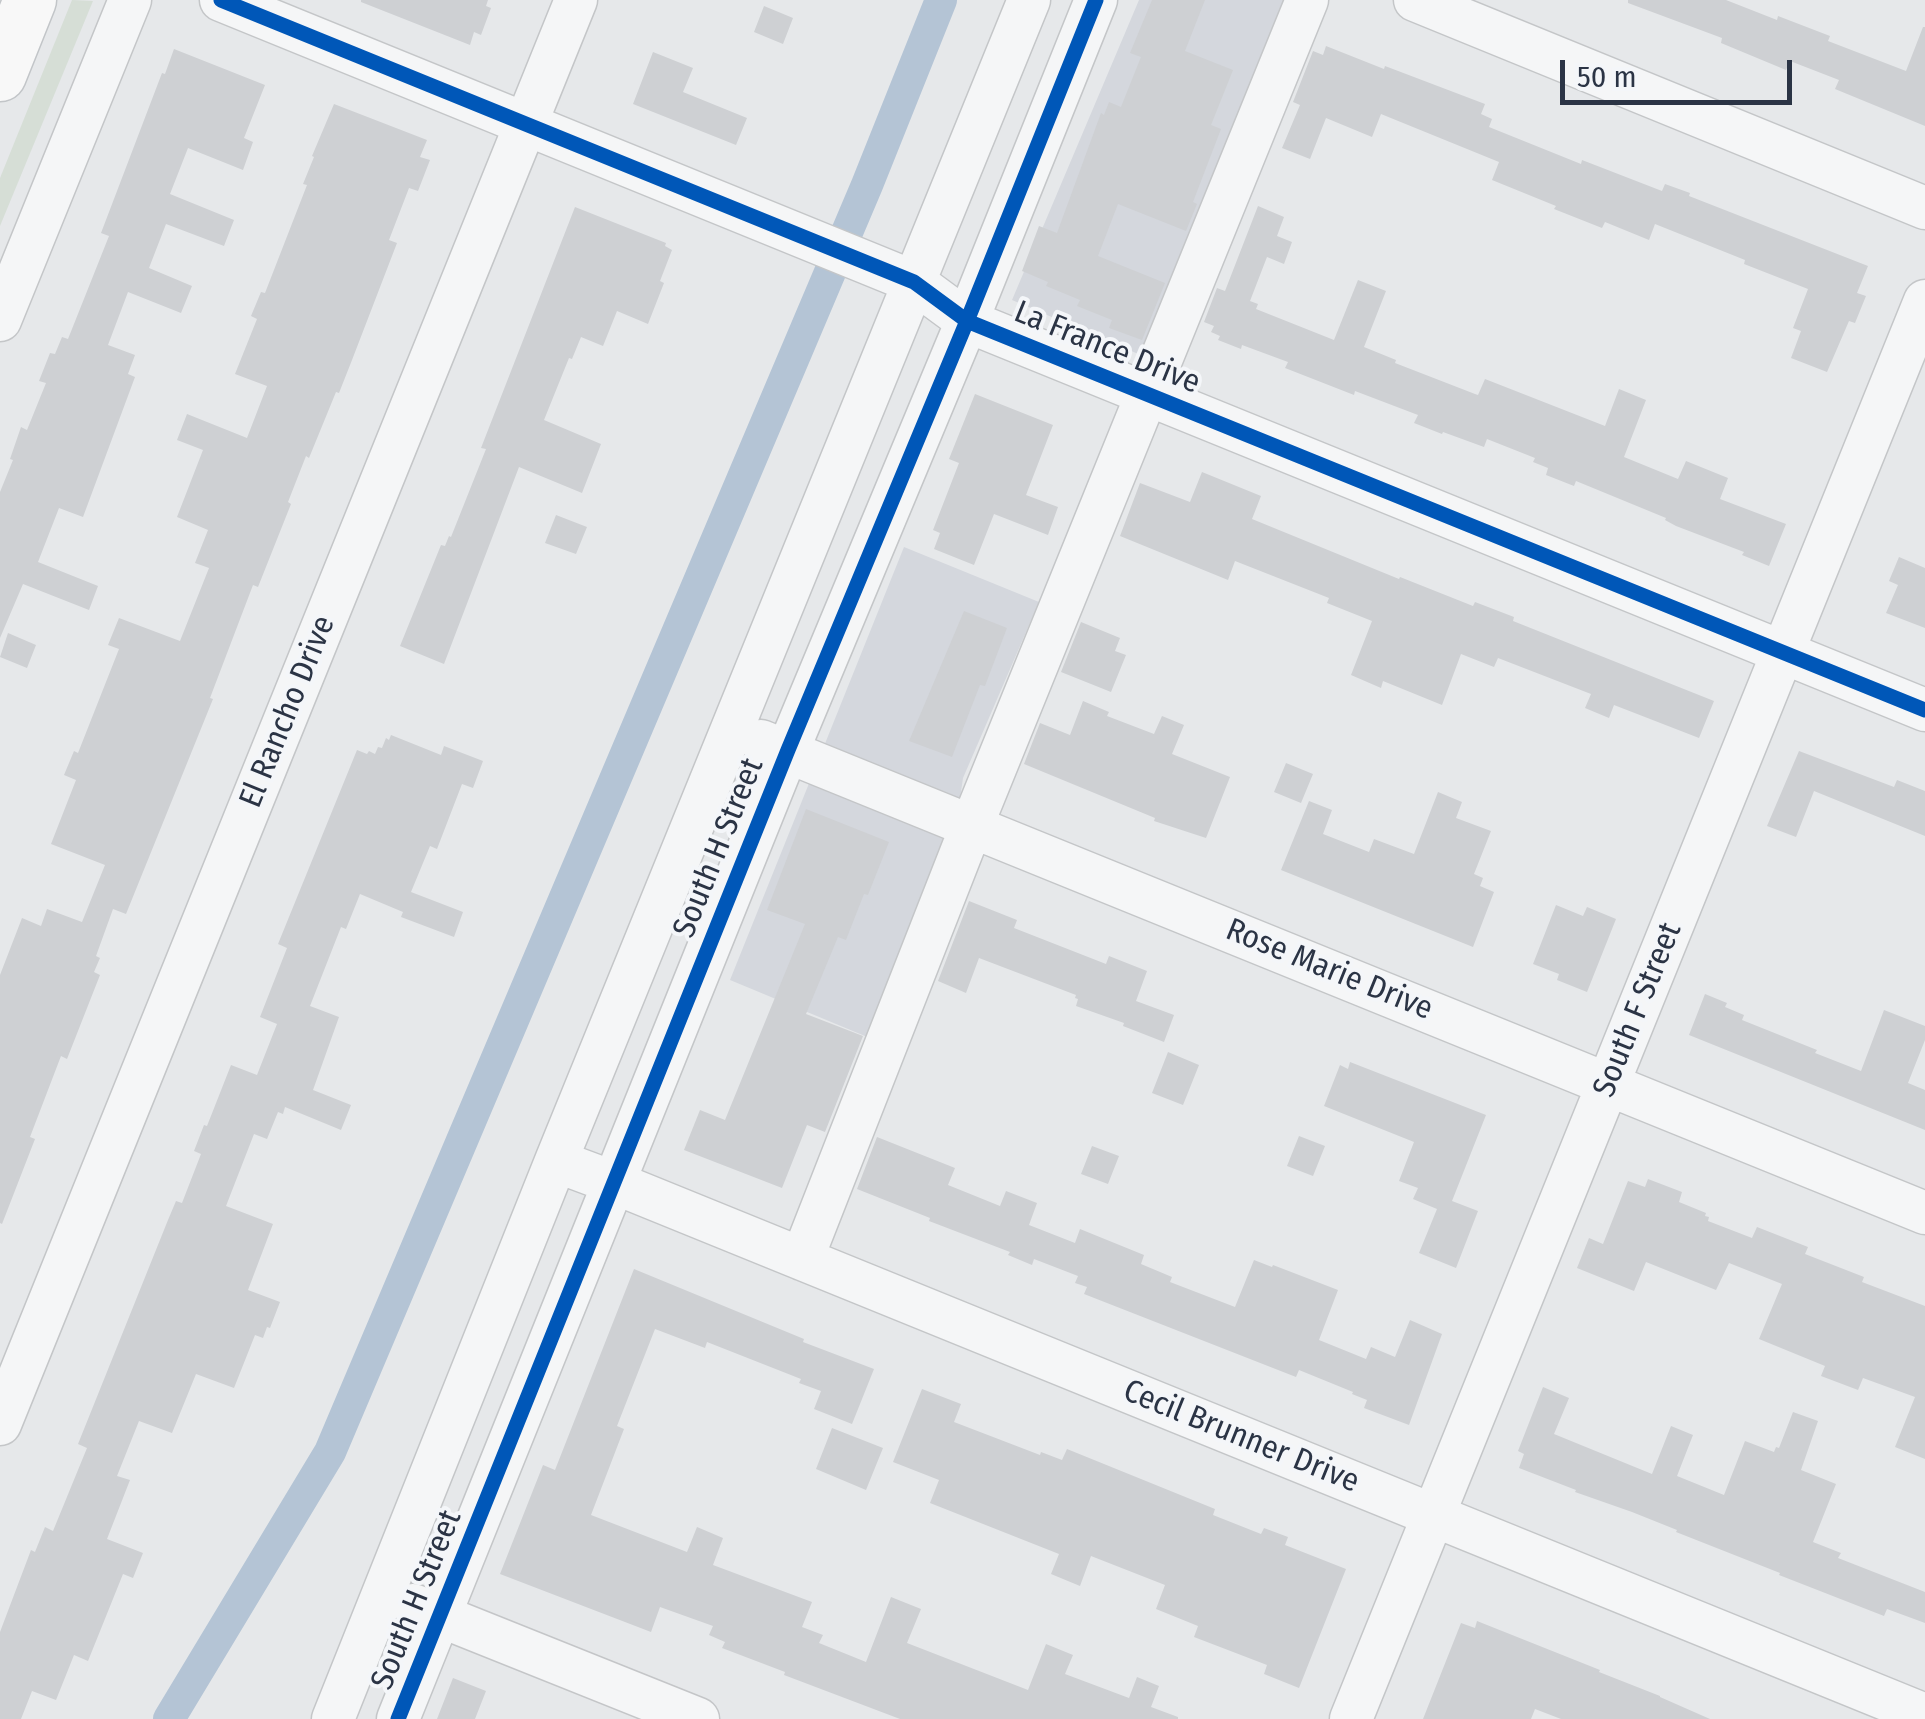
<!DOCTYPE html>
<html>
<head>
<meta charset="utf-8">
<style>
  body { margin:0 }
  #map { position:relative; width:1925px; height:1719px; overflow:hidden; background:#e6e8ea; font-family:"Fira Sans Condensed",sans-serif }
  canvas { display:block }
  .scale { position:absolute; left:1560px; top:60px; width:232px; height:45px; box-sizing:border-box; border:5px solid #2b3445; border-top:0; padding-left:12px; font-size:30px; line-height:35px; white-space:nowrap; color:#2b3445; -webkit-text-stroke:8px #f4f6f9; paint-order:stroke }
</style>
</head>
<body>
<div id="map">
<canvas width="1925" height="1719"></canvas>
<div class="scale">50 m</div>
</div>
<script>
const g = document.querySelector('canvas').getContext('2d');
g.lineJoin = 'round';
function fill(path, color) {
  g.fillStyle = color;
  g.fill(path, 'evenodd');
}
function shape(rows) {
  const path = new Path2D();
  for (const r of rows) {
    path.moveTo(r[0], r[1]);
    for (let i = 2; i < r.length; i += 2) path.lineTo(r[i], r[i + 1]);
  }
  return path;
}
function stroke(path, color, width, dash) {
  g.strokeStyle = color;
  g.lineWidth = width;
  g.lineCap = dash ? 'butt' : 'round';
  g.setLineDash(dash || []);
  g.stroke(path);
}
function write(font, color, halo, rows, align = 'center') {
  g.font = font + ' "Fira Sans Condensed",sans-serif';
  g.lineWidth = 8;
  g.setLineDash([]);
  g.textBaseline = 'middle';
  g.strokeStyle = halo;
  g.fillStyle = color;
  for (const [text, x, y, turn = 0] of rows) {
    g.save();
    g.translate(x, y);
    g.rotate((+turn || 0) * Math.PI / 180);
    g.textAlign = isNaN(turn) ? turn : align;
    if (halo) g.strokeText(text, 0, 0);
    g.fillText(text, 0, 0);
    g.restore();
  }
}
fill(shape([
  [1139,0,1294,0,1143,356,1012,300],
  [904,547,1039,602,963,778,951,861,877,1041,730,980]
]), '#d4d7dd');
fill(shape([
  [72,0,93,1,0,226,0,178]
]), '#d6ded6');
stroke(shape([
  [169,1719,330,1452,867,185,941,0]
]), '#b4c4d5', 32);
fill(shape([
  [361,0,488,0,486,6,491,8,481,35,474,32,470,45,361,2],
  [1152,0,1205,0,1185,51,1233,70,1211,125,1221,129,1193,202,1197,204,1186,231,1118,204,1098,256,1165,283,1142,340,1109,328,1112,320,1077,306,1080,300,1046,286,1048,282,1022,271,1039,226,1057,233,1101,113,1104,115,1109,102,1121,107,1141,57,1130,53],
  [1628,0,1726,0,1777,20,1778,16,1830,36,1828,41,1906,71,1923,27,1925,27,1925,126,1835,89,1839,80,1790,61,1786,70,1721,43,1722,38,1628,3],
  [764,6,793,18,783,44,754,32],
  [1326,46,1384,69,1385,66,1485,104,1481,114,1492,119,1489,127,1581,164,1582,160,1662,191,1665,184,1690,193,1689,196,1868,266,1857,293,1866,296,1855,323,1849,321,1827,372,1791,358,1801,331,1793,328,1808,289,1744,264,1745,260,1655,224,1649,240,1605,222,1602,228,1554,209,1556,206,1492,180,1499,162,1381,114,1372,137,1326,118,1310,159,1282,148,1300,105,1293,102,1313,51,1323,55],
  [174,49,265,85,244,138,253,142,243,170,188,148,170,194,234,220,224,246,166,224,149,268,192,286,181,313,128,292,108,345,135,355,128,374,135,377,83,517,59,508,38,562,98,586,89,610,23,584,0,638,0,492,13,460,10,459,21,427,27,430,46,383,39,381,50,353,55,354,62,337,68,339,109,236,101,233,162,73,165,74],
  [653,52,693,68,683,92,747,118,736,145,633,104],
  [334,104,427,140,420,157,430,160,418,191,409,188,389,240,397,243,352,360,339,393,336,392,309,458,306,456,288,502,291,504,258,587,253,585,210,698,213,699,126,914,113,909,96,956,100,958,94,972,100,975,67,1059,61,1056,30,1137,35,1139,2,1224,0,1223,0,975,22,918,41,926,47,909,82,922,105,865,51,844,76,780,64,775,74,751,78,753,119,649,108,645,119,618,180,641,209,568,195,563,208,530,177,517,203,450,177,440,187,414,247,438,267,386,235,374,257,319,251,316,261,292,265,293,307,185,303,184,314,157,312,156],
  [1258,206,1284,217,1277,236,1292,242,1284,264,1267,257,1250,301,1258,304,1256,309,1334,340,1358,280,1386,291,1364,347,1396,360,1395,363,1475,394,1478,395,1485,379,1605,426,1619,389,1646,400,1624,457,1678,479,1686,461,1728,478,1720,499,1786,524,1769,566,1742,555,1744,552,1676,526,1665,520,1666,518,1576,481,1574,486,1546,475,1548,468,1533,462,1535,458,1487,439,1484,447,1443,432,1442,434,1414,423,1418,415,1355,391,1354,395,1285,368,1288,362,1242,345,1241,349,1218,340,1220,336,1211,332,1214,326,1204,322,1217,288,1225,291],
  [575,207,666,243,665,246,672,250,660,281,664,283,648,324,617,311,603,346,581,337,572,359,569,358,544,420,601,444,582,493,519,467,444,664,400,646,441,545,445,546,449,536,451,537,486,449,481,448],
  [975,394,1053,425,1026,495,1058,507,1048,535,994,514,974,565,934,549,940,533,933,530,959,463,949,459],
  [1202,472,1261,496,1252,519,1399,579,1400,577,1473,606,1475,602,1514,617,1513,621,1714,701,1699,738,1614,705,1609,718,1585,708,1591,694,1498,658,1494,667,1461,654,1442,705,1383,681,1381,688,1351,675,1372,621,1327,603,1329,598,1235,561,1228,580,1120,536,1140,483,1190,502],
  [556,515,587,527,576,554,545,543],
  [1899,557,1925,568,1925,628,1886,613,1898,585,1889,581],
  [964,611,1007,628,985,686,980,685,952,757,909,741],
  [1081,622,1120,638,1115,651,1126,655,1111,692,1061,672],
  [8,633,36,645,27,668,0,657],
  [1083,701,1109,712,1107,716,1154,734,1162,716,1184,725,1172,754,1230,777,1206,838,1154,821,1155,818,1024,764,1040,723,1070,735],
  [391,735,441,755,444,746,483,761,473,788,462,784,437,849,430,846,411,892,463,912,454,937,401,917,403,912,360,894,346,929,341,927,310,1006,339,1017,313,1090,351,1105,341,1130,285,1107,283,1114,278,1112,267,1139,254,1134,226,1206,273,1224,248,1290,280,1302,270,1328,267,1327,263,1338,255,1335,234,1388,196,1374,172,1433,139,1421,117,1476,130,1480,107,1539,143,1553,133,1578,123,1574,88,1661,74,1655,56,1700,32,1691,21,1719,0,1719,0,1632,31,1550,35,1552,45,1527,53,1531,87,1448,78,1444,168,1220,176,1201,182,1203,201,1154,194,1151,204,1125,207,1126,231,1065,257,1075,277,1024,260,1017,287,948,278,944,357,750,367,754,369,751,375,754,378,747,382,748,386,738,389,740],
  [1799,751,1894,787,1897,780,1925,791,1925,836,1814,791,1796,837,1767,826],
  [1286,763,1313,774,1301,803,1274,792],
  [1438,792,1462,802,1456,818,1491,831,1474,874,1483,878,1480,886,1494,892,1473,947,1281,870,1309,801,1332,810,1323,834,1369,852,1374,839,1414,854],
  [806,809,889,842,868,895,864,894,846,940,838,937,806,1014,863,1036,825,1132,807,1125,782,1188,684,1150,700,1110,725,1120,805,924,767,910],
  [969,901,1017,920,1014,928,1106,964,1109,956,1147,971,1136,1001,1174,1015,1164,1042,1123,1026,1124,1023,1076,1006,1078,999,1075,998,1076,995,979,958,966,993,938,981],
  [1556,905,1583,916,1587,907,1616,919,1587,992,1557,980,1559,974,1533,964],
  [1705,994,1727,1003,1725,1007,1744,1015,1742,1020,1817,1050,1815,1053,1861,1071,1884,1010,1925,1026,1925,1040,1908,1083,1925,1090,1925,1130,1689,1035],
  [1168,1052,1199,1065,1183,1105,1152,1093],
  [1350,1062,1486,1115,1452,1201,1478,1211,1456,1268,1419,1253,1437,1209,1413,1199,1418,1188,1399,1181,1414,1142,1324,1106,1340,1065,1348,1069],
  [1299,1136,1325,1146,1313,1176,1287,1166],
  [877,1137,955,1168,948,1185,1000,1206,1006,1191,1037,1203,1029,1225,1075,1243,1080,1229,1144,1255,1141,1264,1172,1277,1170,1282,1235,1307,1254,1260,1272,1267,1273,1265,1338,1290,1319,1340,1366,1359,1371,1347,1395,1357,1410,1320,1442,1334,1409,1425,1364,1408,1367,1400,1352,1394,1353,1392,1299,1370,1296,1377,1084,1294,1087,1287,1075,1283,1078,1276,1034,1259,1032,1265,1008,1255,1010,1252,929,1221,930,1218,857,1189],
  [1092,1146,1119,1156,1108,1184,1081,1174],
  [1648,1179,1682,1192,1679,1202,1706,1213,1705,1216,1709,1217,1708,1221,1752,1238,1757,1227,1808,1247,1805,1254,1864,1277,1862,1282,1925,1306,1925,1459,1895,1447,1915,1397,1863,1378,1858,1390,1821,1376,1825,1366,1759,1339,1782,1284,1729,1263,1716,1290,1646,1262,1634,1291,1577,1268,1589,1238,1603,1244,1628,1181,1645,1187],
  [634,1269,804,1339,803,1342,874,1369,852,1424,814,1409,821,1391,799,1383,801,1379,707,1342,705,1348,655,1329,617,1426,624,1429,591,1515,687,1552,697,1527,723,1538,713,1565,812,1602,802,1627,823,1635,819,1643,866,1662,891,1597,921,1609,907,1643,1028,1690,1046,1644,1073,1655,1065,1674,1129,1698,1137,1677,1159,1686,1151,1707,1178,1717,1178,1719,900,1719,784,1675,785,1672,722,1648,725,1642,709,1635,713,1626,660,1607,651,1632,500,1574,543,1465,555,1470],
  [1543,1387,1569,1398,1554,1434,1652,1474,1671,1426,1693,1435,1677,1476,1724,1495,1745,1441,1774,1452,1776,1447,1779,1448,1793,1412,1818,1421,1801,1470,1836,1484,1813,1542,1841,1553,1838,1558,1925,1592,1925,1623,1887,1609,1884,1616,1779,1575,1780,1573,1676,1532,1677,1530,1632,1512,1575,1492,1576,1490,1519,1468,1524,1454,1518,1451],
  [922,1389,961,1404,954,1422,1040,1455,1041,1452,1062,1460,1067,1449,1215,1509,1213,1515,1261,1534,1264,1528,1288,1537,1285,1545,1346,1569,1299,1688,1264,1674,1267,1665,1194,1637,1198,1626,1156,1609,1165,1585,1091,1556,1080,1586,1051,1574,1059,1554,930,1503,939,1480,893,1462],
  [832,1428,883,1448,866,1490,816,1469],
  [1477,1621,1600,1670,1599,1672,1660,1696,1660,1697,1710,1719,1561,1719,1535,1709,1531,1719,1423,1719,1461,1623,1475,1628],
  [453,1678,486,1691,475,1719,437,1719]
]), '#ced0d3');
const minor = shape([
  [221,0,914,282,967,321,1925,710],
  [1415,0,1925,208],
  [0,320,130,0],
  [761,741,1925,1213],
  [556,1161,615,1183,1925,1715],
  [802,1259,972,825,1307,0],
  [0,1424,576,0],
  [413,1605,698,1719],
  [333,1719,556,1161,1029,0],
  [398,1719,788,750,967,321,1096,0],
  [1351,1719,1925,301]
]);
const major = shape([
  [0,75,30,0]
]);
stroke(minor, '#c4c6c8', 45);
stroke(major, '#c2c5c8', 55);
stroke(minor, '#f5f6f7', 42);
stroke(major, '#f8f8f8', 52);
stroke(shape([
  [221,0,914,282,967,321,1925,710],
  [398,1719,788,750,967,321,1096,0]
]), '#0057b8', 15);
write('32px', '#2b3445', '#f4f6f9', [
  ["La France Drive",1107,348,22],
  ["El Rancho Drive",288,712,-68],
  ["South H Street",719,848,-68],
  ["Rose Marie Drive",1329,970,22],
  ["South F Street",1638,1010,-68],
  ["Cecil Brunner Drive",1241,1437,22],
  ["South H Street",417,1600,-68]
]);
</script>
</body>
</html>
